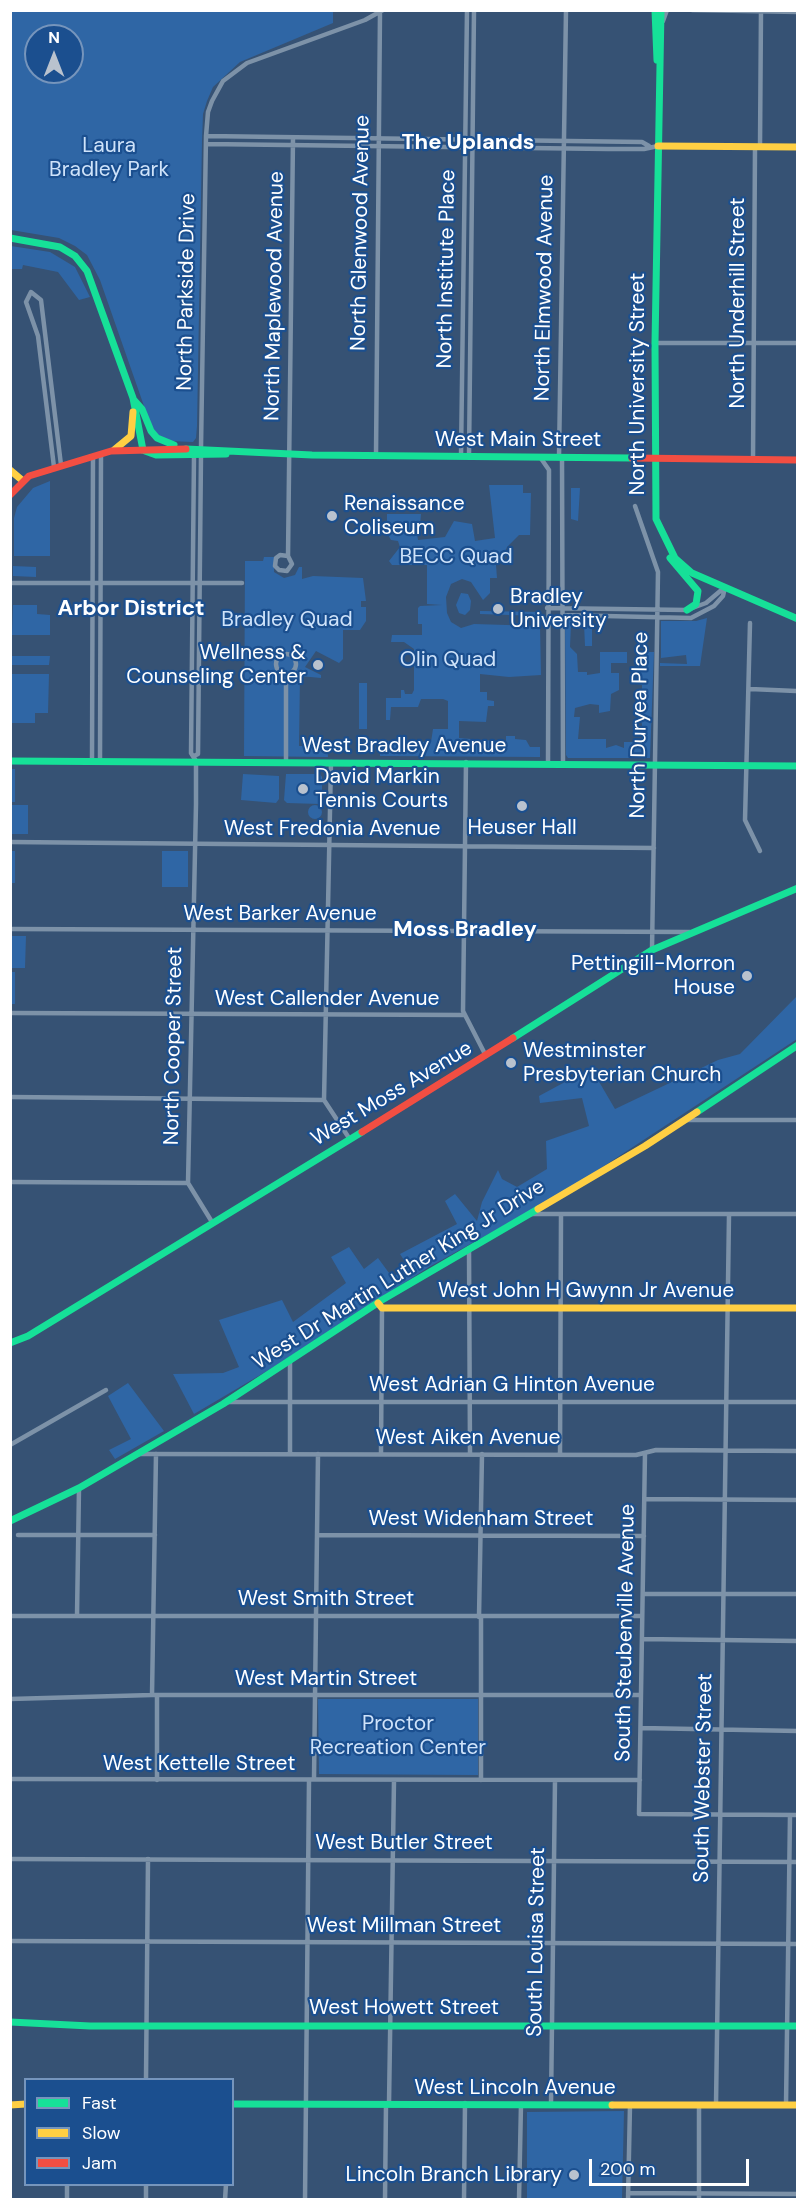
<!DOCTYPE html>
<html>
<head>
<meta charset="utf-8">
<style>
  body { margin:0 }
  #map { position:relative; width:808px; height:2210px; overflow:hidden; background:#365274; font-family:"DM Sans",sans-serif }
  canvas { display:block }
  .frame { position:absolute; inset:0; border:12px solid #fff; pointer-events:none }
  .legend { position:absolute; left:24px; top:2078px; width:210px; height:108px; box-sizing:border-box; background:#1b4f8f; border:2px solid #7695bc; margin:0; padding:8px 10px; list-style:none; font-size:18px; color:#fff }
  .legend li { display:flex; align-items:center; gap:12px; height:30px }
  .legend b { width:30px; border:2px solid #7695bc }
  .north { position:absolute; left:24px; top:24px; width:60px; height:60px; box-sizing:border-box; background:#1b4f8f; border:2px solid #7695bc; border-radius:50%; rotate:0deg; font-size:16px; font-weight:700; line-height:24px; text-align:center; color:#fff }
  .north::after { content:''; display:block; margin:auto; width:21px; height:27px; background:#b9c2ce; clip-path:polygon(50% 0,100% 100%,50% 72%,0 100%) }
  .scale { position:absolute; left:589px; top:2159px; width:160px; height:27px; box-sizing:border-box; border:3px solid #fff; border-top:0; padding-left:8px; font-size:18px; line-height:21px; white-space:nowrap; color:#fff; -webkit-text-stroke:4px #1b4f8f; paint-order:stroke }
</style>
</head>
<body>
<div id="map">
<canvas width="808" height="2210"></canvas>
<div class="frame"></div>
<ul class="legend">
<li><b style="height:8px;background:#16e098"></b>Fast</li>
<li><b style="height:8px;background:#ffcf43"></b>Slow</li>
<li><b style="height:8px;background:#f24e42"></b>Jam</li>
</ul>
<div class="north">N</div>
<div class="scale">200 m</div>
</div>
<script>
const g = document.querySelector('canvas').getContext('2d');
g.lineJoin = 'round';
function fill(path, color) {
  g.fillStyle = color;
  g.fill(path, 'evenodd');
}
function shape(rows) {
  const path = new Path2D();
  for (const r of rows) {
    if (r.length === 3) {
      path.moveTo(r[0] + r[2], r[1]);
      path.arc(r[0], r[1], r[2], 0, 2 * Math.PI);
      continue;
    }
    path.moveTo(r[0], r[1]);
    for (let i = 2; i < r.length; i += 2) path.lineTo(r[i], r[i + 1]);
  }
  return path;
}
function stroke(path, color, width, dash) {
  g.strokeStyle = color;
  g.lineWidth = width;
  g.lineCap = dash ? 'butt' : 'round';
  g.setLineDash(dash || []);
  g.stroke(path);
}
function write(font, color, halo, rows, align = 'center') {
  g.font = font + ' "DM Sans",sans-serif';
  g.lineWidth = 4.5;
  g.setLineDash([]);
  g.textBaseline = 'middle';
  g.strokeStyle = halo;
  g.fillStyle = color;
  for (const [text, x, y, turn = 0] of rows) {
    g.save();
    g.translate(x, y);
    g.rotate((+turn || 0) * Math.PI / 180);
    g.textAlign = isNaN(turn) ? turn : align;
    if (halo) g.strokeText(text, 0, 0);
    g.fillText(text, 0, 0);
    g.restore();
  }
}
fill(shape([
  [10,11,333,11,333,23,240,62,213,87,207,101,203,114,202,141,197,426,196,438,193,442,170,441,159,436,151,426,100,280,87,255,75,246,59,238,11,230],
  [36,36,72,36,72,72,36,72],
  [11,246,50,252,75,267,90,297,79,300,58,272,23,265,22,269,11,269],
  [50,481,50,556,14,556,14,518,17,507,33,488],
  [489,485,523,485,523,493,531,493,530,535,519,535,507,547,502,560,496,565,497,578,490,578,490,593,483,600,471,582,462,579,451,584,446,597,447,613,451,622,461,628,474,624,540,626,541,675,509,677,480,674,480,692,487,692,487,700,494,701,494,706,488,706,486,722,459,721,459,738,506,742,506,736,515,736,515,739,526,740,530,747,540,747,540,757,380,756,380,741,431,742,433,729,448,729,448,701,443,699,421,699,418,707,391,707,390,720,386,720,386,698,401,698,401,690,404,690,405,694,412,694,414,690,414,649,404,642,391,642,392,635,422,635,422,624,418,624,418,608,420,606,442,605,427,604,427,565,392,565,389,561,400,547,398,541,391,540,387,533,387,514,421,514,420,525,416,527,418,540,445,537,454,521,472,524,475,541,495,538],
  [571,488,580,488,578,521,571,519],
  [264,557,274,557,274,572,284,578,295,575,299,567,302,567,302,579,313,576,363,578,366,601,361,601,361,607,366,607,366,621,360,630,343,630,343,659,339,663,316,651,305,667,321,675,321,678,300,676,299,746,327,746,328,757,244,756,245,561,263,561],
  [13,566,36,567,36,577,13,576],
  [461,593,468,594,471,601,470,610,465,615,459,613,456,605],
  [13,605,37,605,37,614,50,615,50,635,12,635],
  [480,611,482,611,540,612,540,616,480,614],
  [565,615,592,615,592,646,585,646,584,624,578,622,571,624,570,647,577,654,578,672,587,672,587,675,600,673,600,652,627,652,627,663,611,663,611,673,619,673,619,690,611,694,610,711,599,713,599,705,590,704,575,708,574,717,580,717,578,739,606,739,606,748,616,745,624,748,624,742,642,742,642,724,637,713,642,705,637,695,642,695,642,685,637,684,637,652,654,652,650,758,568,758,566,755],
  [707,618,700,666,660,666,660,663,687,664,686,655,661,658,661,621,696,621],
  [12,656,50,656,49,665,12,665],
  [12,674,49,674,48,713,35,713,35,723,11,723],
  [359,683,367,683,367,729,359,729],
  [10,769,15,769,15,802,11,802],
  [243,774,279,776,279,799,276,803,241,800],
  [286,774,320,774,322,777,322,801,320,804,287,803,284,800],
  [315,812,7],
  [11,805,28,805,28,834,11,834],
  [11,851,15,851,15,883,11,883],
  [162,851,188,851,188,887,162,887],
  [11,936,26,936,25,968,11,968],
  [11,972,15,972,15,1004,11,1004],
  [797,996,797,1039,566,1191,429,1267,272,1368,194,1414,173,1374,223,1373,239,1367,219,1320,282,1300,293,1322,346,1283,331,1257,349,1247,364,1269,378,1258,392,1277,409,1268,400,1254,457,1224,445,1201,455,1194,477,1221,482,1202,498,1170,502,1179,517,1187,547,1169,546,1141,589,1126,582,1098,540,1103,539,1096,591,1068,615,1109,718,1060,740,1054],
  [128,1383,164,1431,115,1459,109,1450,131,1439,108,1396],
  [318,1699,478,1699,478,1775,319,1774],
  [624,2111,622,2199,527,2199,527,2112]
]), '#2f66a5');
stroke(shape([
  [692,10,798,12],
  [663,21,667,10],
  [206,136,642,142,649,146],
  [206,144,608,149,644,149,658,146],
  [760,147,761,10],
  [655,343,798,343],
  [201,448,206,136,208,112,212,101,223,81,247,63,365,20,383,10],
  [194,455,191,753,196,761,196,804,188,1183,212,1222],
  [376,455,380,12],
  [461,456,467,10],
  [469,456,474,10],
  [540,457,549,470,548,763],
  [559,457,566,10],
  [562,457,563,763],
  [753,460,755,147],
  [54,467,38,336,26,302,31,292,41,300,61,465],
  [635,506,658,572,652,950],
  [288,556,280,555,276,558,275,566,279,570,287,571,292,564,288,556,293,138],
  [10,583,242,583],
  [547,608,687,610,706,603,725,587],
  [562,615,691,618,714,606,723,596,725,587],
  [750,623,745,820,760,851],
  [286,664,10],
  [286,674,286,761],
  [750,689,796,691],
  [194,756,198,754,201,455],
  [92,761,93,456],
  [100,761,101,454],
  [331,762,324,1100,349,1138],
  [466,762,463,1011,486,1056],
  [10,842,654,848],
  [10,929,690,932],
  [10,1013,464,1015],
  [10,1097,324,1100],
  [686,1120,798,1120],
  [10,1182,188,1183],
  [530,1214,798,1214],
  [469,1248,470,1454],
  [227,1402,798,1402],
  [10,1445,106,1390],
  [645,1453,639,1814,798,1815],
  [138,1454,636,1455,656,1450,798,1451],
  [290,1454,290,1361],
  [381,1454,382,1308],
  [560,1455,561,1214],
  [645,1499,798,1500],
  [18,1535,155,1535],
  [318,1535,644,1536],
  [643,1594,798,1594],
  [10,1616,642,1616],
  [77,1616,79,1488],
  [479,1617,482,1454],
  [642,1639,798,1641],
  [152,1695,156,1454],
  [10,1699,152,1695,641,1695],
  [641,1728,798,1731],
  [10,1779,640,1780],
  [314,1779,318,1454],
  [157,1780,157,1695],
  [481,1780,481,1617],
  [10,1859,798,1862],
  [10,1941,798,1944],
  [146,2080,148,1859],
  [389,2104,394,1780],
  [551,2104,555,1780],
  [716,2105,729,1215],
  [786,2105,790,1815],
  [628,2193,798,2194],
  [67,2200,67,2184],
  [146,2200,146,2184],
  [225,2200,226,2184],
  [305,2200,309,1780],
  [385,2200,386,2104],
  [464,2200,465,2103],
  [519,2200,521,2104],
  [628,2200,630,2105],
  [699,2200,699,2106]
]), '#7d92a8', 4.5);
stroke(shape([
  [655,10,657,60],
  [661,10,655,343,656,519,675,558,692,573,798,619],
  [10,238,60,247,75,256,87,271,133,398,143,450],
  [134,400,142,409,151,431,157,438,174,445],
  [186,449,312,455,632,458],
  [145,451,156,455,226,454],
  [670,558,698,591,696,604,687,610],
  [10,761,798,766],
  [513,1038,652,950,798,888],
  [697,1112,798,1045],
  [10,1343,28,1336,362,1132],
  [10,1521,79,1488,223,1404,382,1300,538,1209],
  [10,2022,90,2026,798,2026],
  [232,2104,612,2105]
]), '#16e098', 7);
stroke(shape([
  [658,146,798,147],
  [114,450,131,436,133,412],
  [10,470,23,481],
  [538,1209,645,1146,697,1112],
  [378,1303,382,1308,798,1308],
  [10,2105,26,2104],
  [612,2105,798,2105]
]), '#ffcf43', 7);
stroke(shape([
  [632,458,798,460],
  [10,495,29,476,111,451,186,449],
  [362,1132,513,1038]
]), '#f24e42', 7);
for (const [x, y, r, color] of [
  [332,516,6,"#b9c2ce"],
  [498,609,6,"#b9c2ce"],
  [318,665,6,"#b9c2ce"],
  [303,789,6,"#b9c2ce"],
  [522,806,6,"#b9c2ce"],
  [747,976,6,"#b9c2ce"],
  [511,1063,6,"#b9c2ce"],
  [574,2175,6,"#b9c2ce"]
]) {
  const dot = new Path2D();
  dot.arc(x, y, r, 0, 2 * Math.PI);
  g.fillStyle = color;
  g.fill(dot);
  stroke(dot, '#1b4f8f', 2);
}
write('21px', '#cfe3fa', '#1b4f8f', [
  ["Laura",109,146],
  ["Bradley Park",109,170],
  ["BECC Quad",456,557],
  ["Bradley Quad",287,620],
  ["Olin Quad",448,660],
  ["Proctor",398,1724],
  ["Recreation Center",398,1748]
]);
write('21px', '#fff', '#1b4f8f', [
  ["North Glenwood Avenue",361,233,-89],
  ["North Institute Place",447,269,-89],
  ["North Elmwood Avenue",545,288,-89],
  ["North Parkside Drive",187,292,-89],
  ["North Maplewood Avenue",275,296,-89],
  ["North Underhill Street",738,303,-90],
  ["North University Street",638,384,-90],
  ["West Main Street",518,440],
  ["North Duryea Place",640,725,-89],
  ["West Bradley Avenue",404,746],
  ["West Fredonia Avenue",332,829],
  ["West Barker Avenue",280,914],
  ["West Callender Avenue",327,999],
  ["North Cooper Street",174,1046,-89],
  ["West Moss Avenue",392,1094,-31],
  ["West Dr Martin Luther King Jr Drive",399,1275,-32],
  ["West John H Gwynn Jr Avenue",586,1291],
  ["West Adrian G Hinton Avenue",512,1385],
  ["West Aiken Avenue",468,1438],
  ["West Widenham Street",481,1519],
  ["West Smith Street",326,1599],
  ["South Steubenville Avenue",626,1633,-89],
  ["West Martin Street",326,1679],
  ["West Kettelle Street",199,1764],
  ["South Webster Street",704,1778,-89],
  ["West Butler Street",404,1843],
  ["West Millman Street",404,1926],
  ["South Louisa Street",537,1942,-89],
  ["West Howett Street",404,2008],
  ["West Lincoln Avenue",515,2088]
]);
write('21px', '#fff', '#1b4f8f', [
  ["Renaissance",344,504],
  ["Coliseum",344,528],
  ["Bradley",510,597],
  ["University",510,621],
  ["Wellness &",306,653,"right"],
  ["Counseling Center",306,677,"right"],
  ["David Markin",315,777],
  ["Tennis Courts",315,801],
  ["Heuser Hall",522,828,"center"],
  ["Pettingill-Morron",735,964,"right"],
  ["House",735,988,"right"],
  ["Westminster",523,1051],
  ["Presbyterian Church",523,1075],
  ["Lincoln Branch Library",562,2175,"right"]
], 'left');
write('bold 22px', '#fff', '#1b4f8f', [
  ["The Uplands",468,143],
  ["Arbor District",131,609],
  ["Moss Bradley",465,930]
]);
</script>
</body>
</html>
